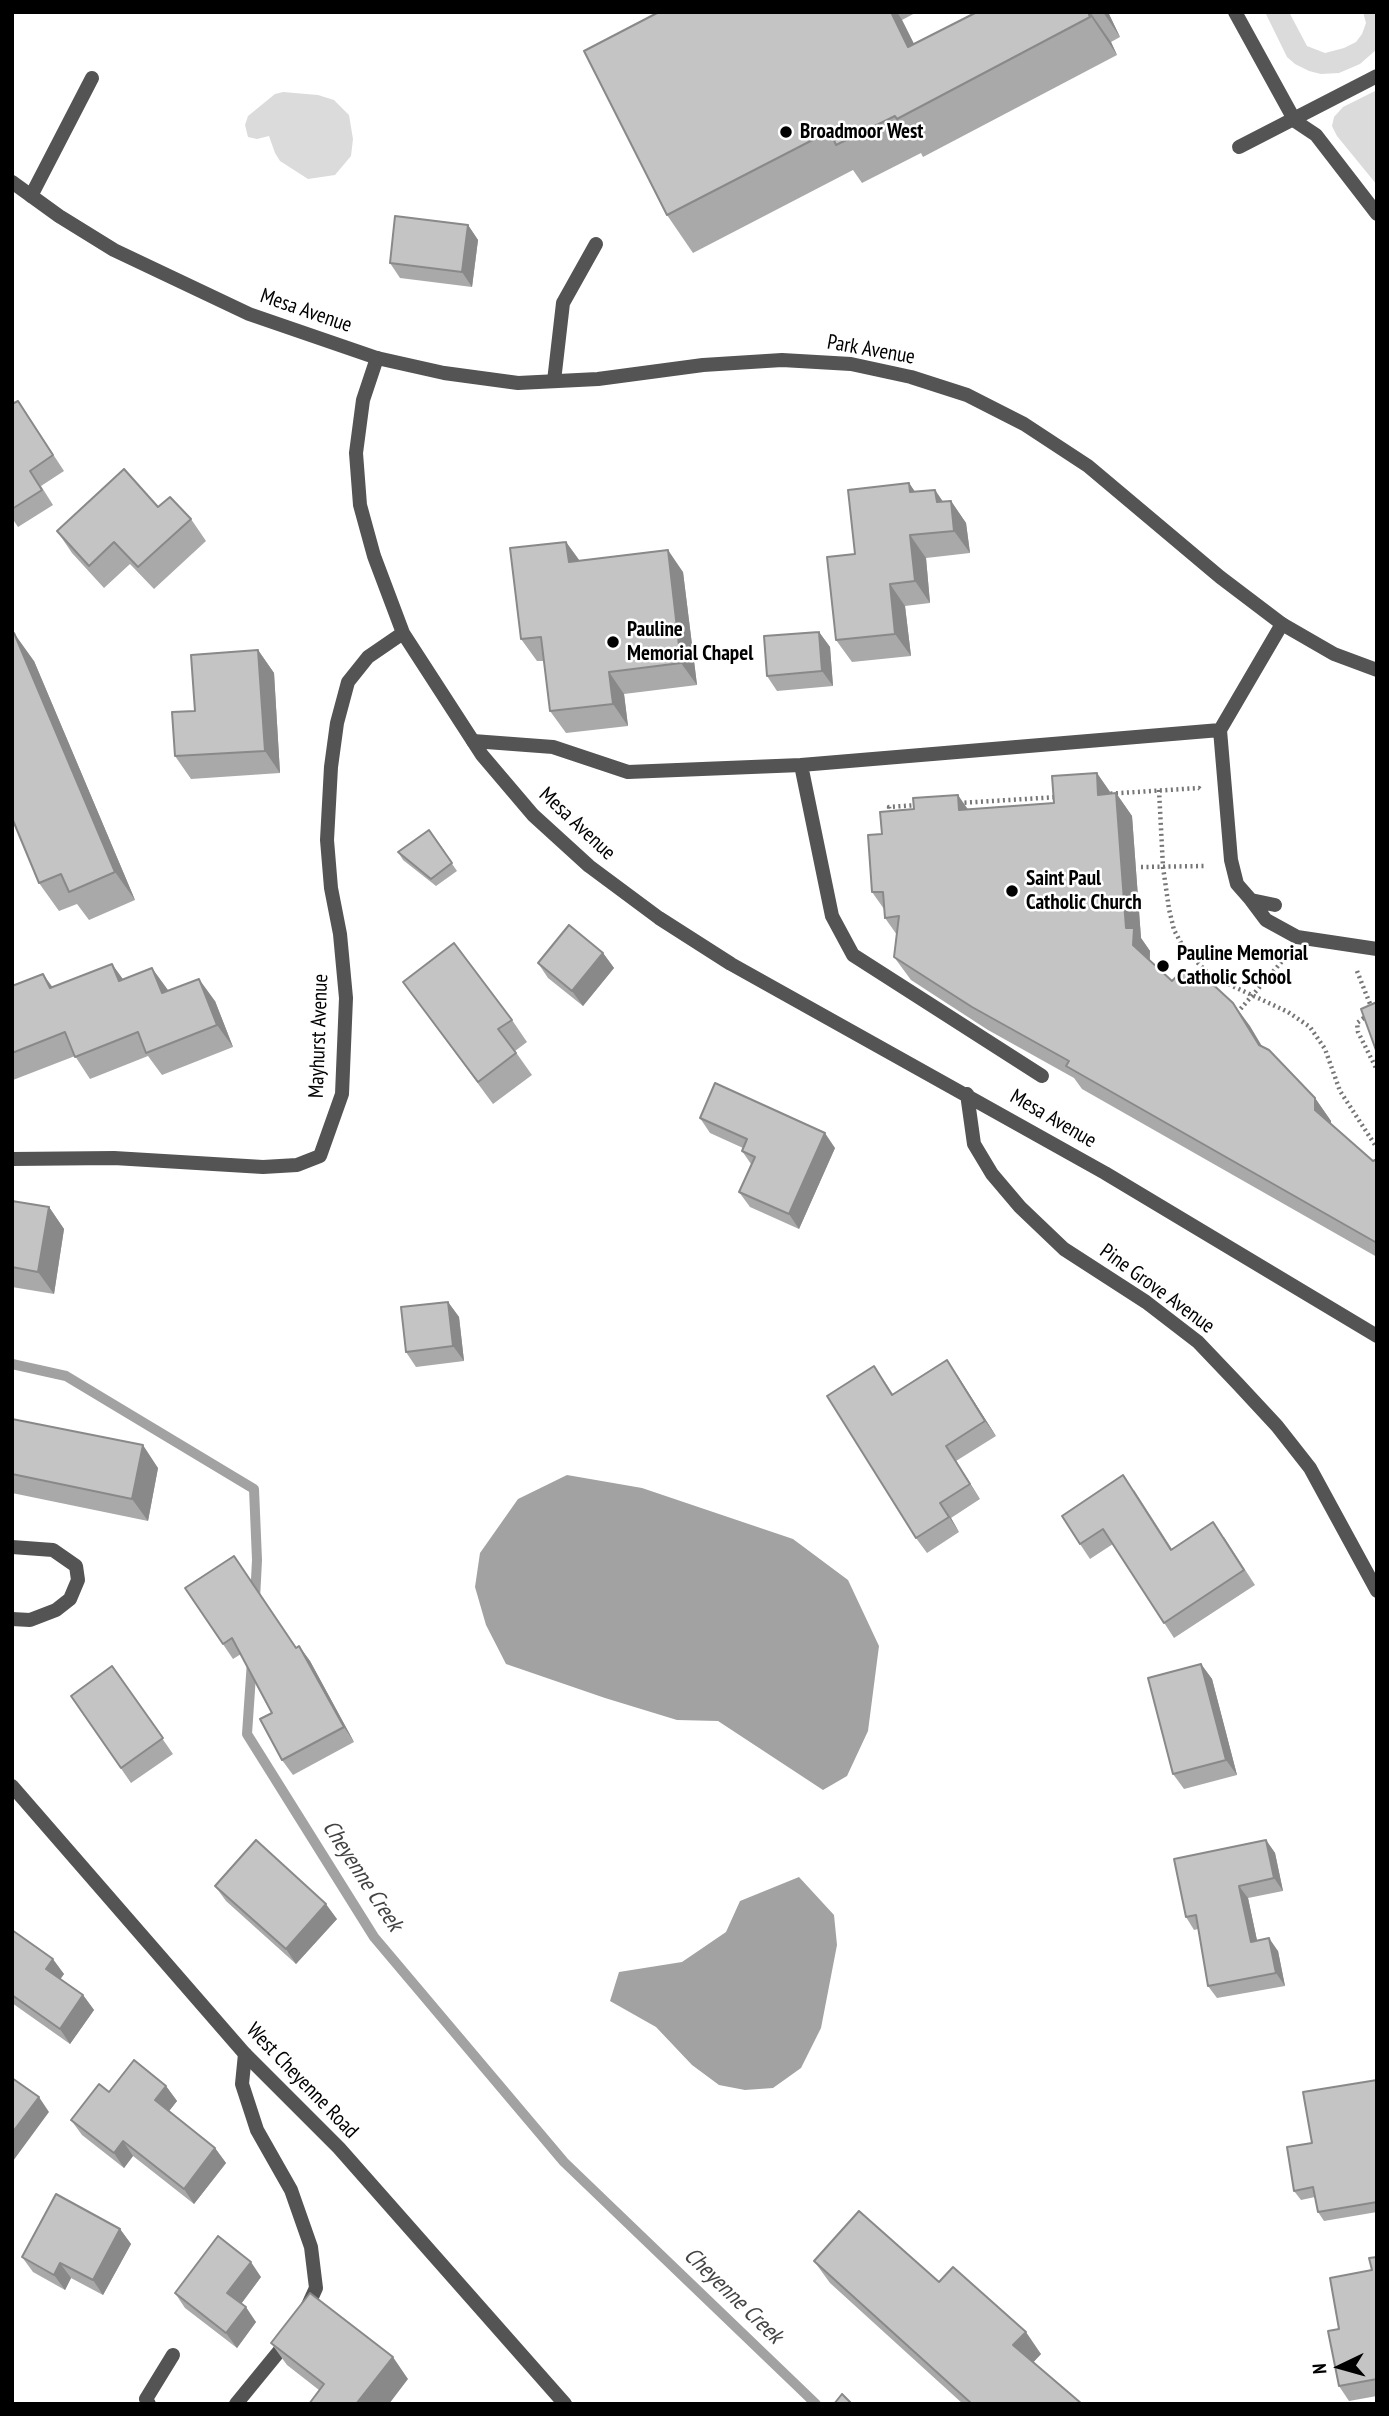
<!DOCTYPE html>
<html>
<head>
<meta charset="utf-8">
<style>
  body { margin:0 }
  #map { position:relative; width:1389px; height:2416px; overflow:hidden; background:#fff; font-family:"PT Sans Narrow",sans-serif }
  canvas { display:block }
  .frame { position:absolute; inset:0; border:14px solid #000; pointer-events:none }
  .north { position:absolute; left:1305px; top:2332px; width:70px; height:70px; -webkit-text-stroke:5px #fff; paint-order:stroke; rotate:265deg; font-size:19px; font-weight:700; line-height:28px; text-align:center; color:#000 }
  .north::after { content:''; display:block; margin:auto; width:24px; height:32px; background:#000; clip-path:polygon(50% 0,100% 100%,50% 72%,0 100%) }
</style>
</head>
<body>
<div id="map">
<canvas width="1389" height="2416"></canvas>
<div class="frame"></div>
<div class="north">N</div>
</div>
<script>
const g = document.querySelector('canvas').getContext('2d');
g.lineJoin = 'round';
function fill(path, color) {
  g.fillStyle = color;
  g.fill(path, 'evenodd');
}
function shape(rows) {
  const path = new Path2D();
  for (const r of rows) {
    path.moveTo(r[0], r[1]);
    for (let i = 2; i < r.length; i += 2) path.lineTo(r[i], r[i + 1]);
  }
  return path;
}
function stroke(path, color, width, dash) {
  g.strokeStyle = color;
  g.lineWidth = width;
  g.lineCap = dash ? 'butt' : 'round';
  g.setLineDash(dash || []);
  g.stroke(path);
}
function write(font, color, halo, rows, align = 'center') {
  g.font = font + ' "PT Sans Narrow",sans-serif';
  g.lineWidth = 5;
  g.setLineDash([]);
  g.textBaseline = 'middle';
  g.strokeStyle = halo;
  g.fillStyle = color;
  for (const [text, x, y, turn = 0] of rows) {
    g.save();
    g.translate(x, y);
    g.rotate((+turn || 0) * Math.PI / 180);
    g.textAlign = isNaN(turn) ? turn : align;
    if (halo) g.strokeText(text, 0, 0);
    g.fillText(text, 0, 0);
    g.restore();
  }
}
fill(shape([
  [1265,12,1289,12,1307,46,1325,53,1344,48,1356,42,1362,34,1366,23,1363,12,1377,12,1377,49,1360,64,1339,73,1321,74,1309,71,1295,64,1287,57],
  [1377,90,1377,185,1337,136,1332,126,1334,117,1343,107],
  [283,92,318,95,334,100,349,115,353,139,351,156,335,175,308,179,280,161,275,153,269,136,257,139,248,137,245,125,248,116,275,94]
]), '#dbdbdb');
fill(shape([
  [567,1475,642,1488,793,1539,848,1580,879,1646,868,1731,847,1776,823,1790,718,1721,677,1720,605,1698,506,1664,486,1625,475,1587,480,1553,518,1499],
  [799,1877,834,1915,837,1945,821,2028,801,2068,773,2088,745,2090,719,2085,692,2065,656,2027,610,2001,619,1972,682,1962,726,1932,740,1901]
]), '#a2a2a2');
stroke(shape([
  [12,1364,66,1376,254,1489,257,1560,255,1599],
  [252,1661,247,1734,374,1937,564,2162,816,2404]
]), '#a2a2a2', 10);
stroke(shape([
  [1159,790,1163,867,1169,909,1174,930,1185,950,1211,976,1288,1012,1310,1027,1325,1049,1340,1091,1377,1148],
  [1105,794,1199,788,1200,789],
  [959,803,1058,797],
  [890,814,889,807,918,805],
  [1141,867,1205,866,1204,865],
  [1357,971,1372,1009],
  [1377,1008,1357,1023,1358,1032,1377,1070],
  [1237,1013,1284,959]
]), '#767676', 4.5, [2, 3.5]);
stroke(shape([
  [1235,12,1295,121,1316,135,1377,214],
  [1239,147,1377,76],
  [31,196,92,78],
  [554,381,563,303,596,244],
  [1220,730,1231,860,1237,884,1251,900,1275,905],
  [473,741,553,747,628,772,801,765,832,916,853,955,1042,1076],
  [801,765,1220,730,1282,624],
  [1251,900,1266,920,1297,937,1377,949],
  [12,1547,53,1550,76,1566,78,1580,70,1599,56,1610,30,1620,12,1619],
  [245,2054,242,2084,257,2130,291,2190,311,2247,316,2288,305,2312],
  [149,2404,146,2399,173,2355],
  [236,2404,290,2338]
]), '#545454', 14);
stroke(shape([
  [377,358,363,400,356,453,360,505,374,556,403,633,482,755,533,815,589,866,659,918,731,964,1105,1173,1377,1336],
  [967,1094,974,1144,992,1174,1020,1207,1064,1249,1146,1302,1198,1342,1238,1384,1277,1426,1310,1468,1377,1591],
  [12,1159,114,1158,263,1167,297,1165,320,1156,342,1094,346,998,340,934,331,888,327,840,331,767,337,723,348,682,368,657,403,633]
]), '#545454', 14);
stroke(shape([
  [12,182,59,216,114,250,249,314,377,358,444,373,518,383,598,379,703,365,782,360,851,364,911,377,967,395,1024,424,1088,466,1220,577,1282,624,1334,654,1377,670],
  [12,1786,245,2054,339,2148,565,2404]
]), '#545454', 14);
fill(shape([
  [659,12,917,12,902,20,914,44,977,12,1108,12,1120,37,1111,42,1117,55,923,157,921,153,862,183,853,170,693,253,667,215],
  [468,225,478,240,472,287,400,278,390,263],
  [12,404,28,416,64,471,41,486,53,505,18,527,12,518],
  [909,483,915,492,935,490,943,502,951,501,966,523,970,553,926,558,930,603,905,606,911,656,852,662,836,640,855,554],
  [158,507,191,519,206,541,154,589,130,564,104,588,72,553,57,531],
  [566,542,579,560,683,572,697,685,624,694,628,726,566,733,550,711,544,661,537,661,521,639],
  [819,632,830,647,833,686,777,691,767,676],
  [258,650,274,673,280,773,191,779,175,756,195,711],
  [34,661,135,900,89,920,77,904,59,911,39,883],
  [1116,793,1132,816,1141,938,1150,951,1150,960,1172,981,1233,1003,1262,1047,1315,1098,1331,1121,1331,1124,1373,1161,1377,1159,1377,1257,1082,1089,1074,1078,988,1030,911,980,894,957,897,935,885,918,884,909,872,892,882,834,914,809,968,810,1054,803],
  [429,830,457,871,436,886,403,860,398,852],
  [603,953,614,968,583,1006,548,978,538,963],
  [123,979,168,991,215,1001,233,1047,162,1075,148,1056,90,1079,75,1056,13,1080,12,986,53,987],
  [403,982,512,1020,527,1042,515,1051,532,1075,493,1104],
  [700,1118,835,1148,799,1229,750,1207,739,1192,751,1164,742,1151,743,1148,710,1133],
  [12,1201,49,1207,64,1229,54,1294,12,1287],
  [448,1302,459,1317,464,1361,416,1367,406,1352],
  [874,1366,893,1394,957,1375,996,1436,956,1461,980,1499,951,1518,959,1532,927,1553,916,1538],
  [12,1419,158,1468,148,1521,12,1493],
  [1134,1490,1172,1549,1224,1537,1255,1585,1174,1638,1113,1544,1090,1559,1080,1544],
  [185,1588,296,1648,299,1646,310,1661,354,1742,293,1775,282,1760,272,1713,241,1654,233,1659],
  [1201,1664,1212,1679,1237,1775,1184,1789,1173,1774],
  [112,1666,173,1754,131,1783,71,1696],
  [1266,1840,1275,1853,1283,1891,1248,1898,1257,1941,1278,1951,1285,1986,1217,1998,1208,1986,1198,1929,1194,1930,1186,1917],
  [215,1886,337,1919,296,1964,226,1901],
  [12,1930,64,1974,60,1979,83,1995,94,2010,70,2044,12,2003],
  [1377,2080,1377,2212,1324,2221,1318,2212,1315,2197,1301,2200,1294,2191,1312,2143],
  [166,2086,177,2101,169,2111,215,2148,226,2163,194,2204,133,2156,124,2168,82,2135,71,2120,109,2092],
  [120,2229,131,2244,103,2295,71,2278,65,2290,33,2272,22,2257],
  [1377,2257,1377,2396,1349,2401,1339,2386,1339,2329,1372,2270],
  [814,2261,939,2282,1041,2354,1033,2362,1082,2404,963,2404,830,2283],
  [261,2277,241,2304,256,2322,237,2348,185,2308,175,2293],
  [271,2343,408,2379,319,2390,287,2365]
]), '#a9a9a9');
fill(shape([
  [891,12,897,12,902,20,934,84,908,47],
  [1088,12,1090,12,1111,42,1117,55],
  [1103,12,1108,12,1120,37],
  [468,225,478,240,472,287,462,272],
  [909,483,924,505,910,492],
  [935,490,950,512,937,502],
  [951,501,966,523,970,553,954,531],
  [910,535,926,558,930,603,915,581],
  [566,542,582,564,569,562],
  [668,550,683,572,697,685,681,663],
  [890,584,905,606,911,656,895,634],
  [819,632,830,647,833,686,822,671],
  [14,633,34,661,135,900,115,872],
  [258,650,274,673,280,773,265,751],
  [609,672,624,694,628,726,613,704],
  [1097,773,1113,796,1098,795],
  [1116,793,1132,816,1141,938,1150,951,1149,968,1133,945,1126,928],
  [958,795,974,818,959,810],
  [603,953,614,968,583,1006,572,991],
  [112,964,128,986,119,981],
  [152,968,168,990,178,1015,162,993],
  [43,974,59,996,50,988],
  [199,979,215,1001,233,1047,217,1025],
  [1233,1003,1250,1026,1275,1068,1259,1045],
  [1315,1098,1331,1121,1331,1133,1315,1110],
  [825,1133,835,1148,799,1229,789,1214],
  [49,1207,64,1229,54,1294,38,1272],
  [448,1302,459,1317,464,1361,453,1346],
  [947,1360,957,1375,996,1436,985,1421],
  [143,1445,158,1468,148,1521,132,1499],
  [946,1446,956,1461,980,1499,970,1484],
  [940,1503,951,1518,959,1532,949,1517],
  [299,1646,310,1661,354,1742,344,1727],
  [1201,1664,1212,1679,1237,1775,1226,1760],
  [1266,1840,1275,1853,1283,1891,1274,1878],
  [1239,1886,1248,1898,1260,1954,1251,1942],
  [326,1904,337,1919,296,1964,286,1949],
  [1269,1938,1278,1951,1285,1986,1276,1973],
  [53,1959,64,1974,57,1984,46,1969],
  [83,1995,94,2010,70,2044,60,2029],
  [166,2086,177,2101,166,2115,155,2100],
  [39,2097,49,2112,13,2161,12,2133],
  [123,2141,133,2156,124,2168,114,2153],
  [215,2148,226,2163,194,2204,184,2189],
  [120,2229,131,2244,103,2295,93,2280],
  [251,2262,261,2277,238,2308,227,2293],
  [60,2263,71,2278,65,2290,54,2275],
  [246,2307,256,2322,237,2348,226,2333],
  [1026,2332,1041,2354,1029,2367,1013,2345],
  [393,2357,408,2379,389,2404,356,2404]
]), '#898989');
const building = shape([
  [659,12,891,12,908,47,977,12,1088,12,1090,17,897,119,895,116,836,145,830,131,667,215,584,51,659,12],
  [395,216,468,225,462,272,390,263,395,216],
  [18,401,53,455,30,471,42,490,12,509,12,404,18,401],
  [124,469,158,507,170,497,191,519,138,567,114,542,89,566,57,531,124,469],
  [909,483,910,492,935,490,937,502,951,501,954,531,910,535,915,581,890,584,895,634,836,640,827,557,855,554,848,490,909,483],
  [566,542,569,562,668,550,681,663,609,672,613,704,550,711,541,637,521,639,510,548,566,542],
  [819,632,822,671,767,676,764,636,819,632],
  [12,633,14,633,115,872,69,892,61,874,39,883,12,818,12,633],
  [258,650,265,751,175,756,172,712,195,711,191,655,258,650],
  [1097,773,1098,795,1116,793,1126,928,1134,928,1133,945,1172,981,1183,970,1207,979,1233,1003,1259,1045,1269,1050,1315,1098,1315,1110,1373,1161,1377,1159,1377,1243,1066,1066,1069,1061,972,1007,894,957,899,916,885,918,883,892,872,892,868,835,882,834,880,812,914,809,913,798,958,795,959,810,1054,803,1052,776,1097,773],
  [429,830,452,863,431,879,398,852,429,830],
  [569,925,603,953,572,991,538,963,569,925],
  [454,943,512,1020,498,1029,516,1053,478,1082,403,982,454,943],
  [112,964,119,981,152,968,162,993,199,979,217,1025,146,1053,138,1032,75,1057,65,1032,12,1053,12,986,43,974,50,988,112,964],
  [1377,1002,1377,1053,1361,1009,1377,1002],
  [715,1083,825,1133,789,1214,739,1192,755,1157,742,1151,747,1139,700,1118,715,1083],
  [12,1201,49,1207,38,1272,12,1267,12,1201],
  [448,1302,453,1346,406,1352,401,1307,448,1302],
  [947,1360,985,1421,946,1446,970,1484,940,1503,949,1517,916,1538,827,1396,874,1366,892,1395,947,1360],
  [12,1419,143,1445,132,1499,12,1474,12,1419],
  [1123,1475,1171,1550,1213,1522,1244,1570,1164,1623,1103,1529,1080,1544,1062,1516,1123,1475],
  [234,1556,296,1648,299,1646,344,1727,282,1760,260,1719,272,1713,232,1638,223,1644,185,1588,234,1556],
  [1201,1664,1226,1760,1173,1774,1148,1678,1201,1664],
  [112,1666,163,1738,121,1768,71,1696,112,1666],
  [256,1840,326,1904,286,1949,215,1886,256,1840],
  [1266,1840,1274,1878,1239,1886,1251,1942,1269,1938,1276,1973,1208,1986,1196,1915,1186,1917,1174,1859,1266,1840],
  [12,1930,53,1959,46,1969,83,1995,60,2029,12,1995,12,1930],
  [134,2060,166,2086,155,2100,215,2148,184,2189,123,2141,114,2153,71,2120,99,2084,109,2092,134,2060],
  [12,2078,39,2097,12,2133,12,2078],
  [1377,2080,1377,2202,1318,2212,1313,2187,1294,2191,1287,2147,1312,2143,1303,2092,1377,2080],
  [56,2194,120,2229,93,2280,60,2263,54,2275,22,2257,56,2194],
  [859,2211,939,2282,953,2267,1026,2332,1013,2345,1082,2404,972,2404,814,2261,859,2211],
  [218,2236,251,2262,227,2293,246,2307,226,2333,175,2293,218,2236],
  [1377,2257,1377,2379,1339,2386,1328,2331,1339,2329,1330,2278,1372,2270,1369,2258,1377,2257],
  [310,2293,393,2357,356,2404,309,2404,324,2384,271,2343,310,2293],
  [842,2394,852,2404,834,2404,842,2394]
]);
fill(building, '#c4c4c4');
stroke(building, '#898989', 2);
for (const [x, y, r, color] of [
  [786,132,7,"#000"],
  [613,642,7,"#000"],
  [1012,891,7,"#000"],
  [1163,966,7,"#000"]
]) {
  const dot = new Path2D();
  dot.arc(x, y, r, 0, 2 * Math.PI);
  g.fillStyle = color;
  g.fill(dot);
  stroke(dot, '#fff', 2.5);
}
write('bold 21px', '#000', '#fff', [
  ["Broadmoor West",800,132],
  ["Pauline",627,630],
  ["Memorial Chapel",627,654],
  ["Saint Paul",1026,879],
  ["Catholic Church",1026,903],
  ["Pauline Memorial",1177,954],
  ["Catholic School",1177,978]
], 'left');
write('21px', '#000', '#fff', [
  ["Mesa Avenue",306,311,19],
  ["Park Avenue",871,350,10],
  ["Mesa Avenue",577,824,43],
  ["Mayhurst Avenue",319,1036,-88],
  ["Mesa Avenue",1053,1119,30],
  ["Pine Grove Avenue",1157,1289,36],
  ["West Cheyenne Road",302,2081,46]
]);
write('italic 23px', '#434343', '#fff', [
  ["Cheyenne Creek",362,1876,57],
  ["Cheyenne Creek",733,2296,44]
]);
</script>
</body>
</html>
